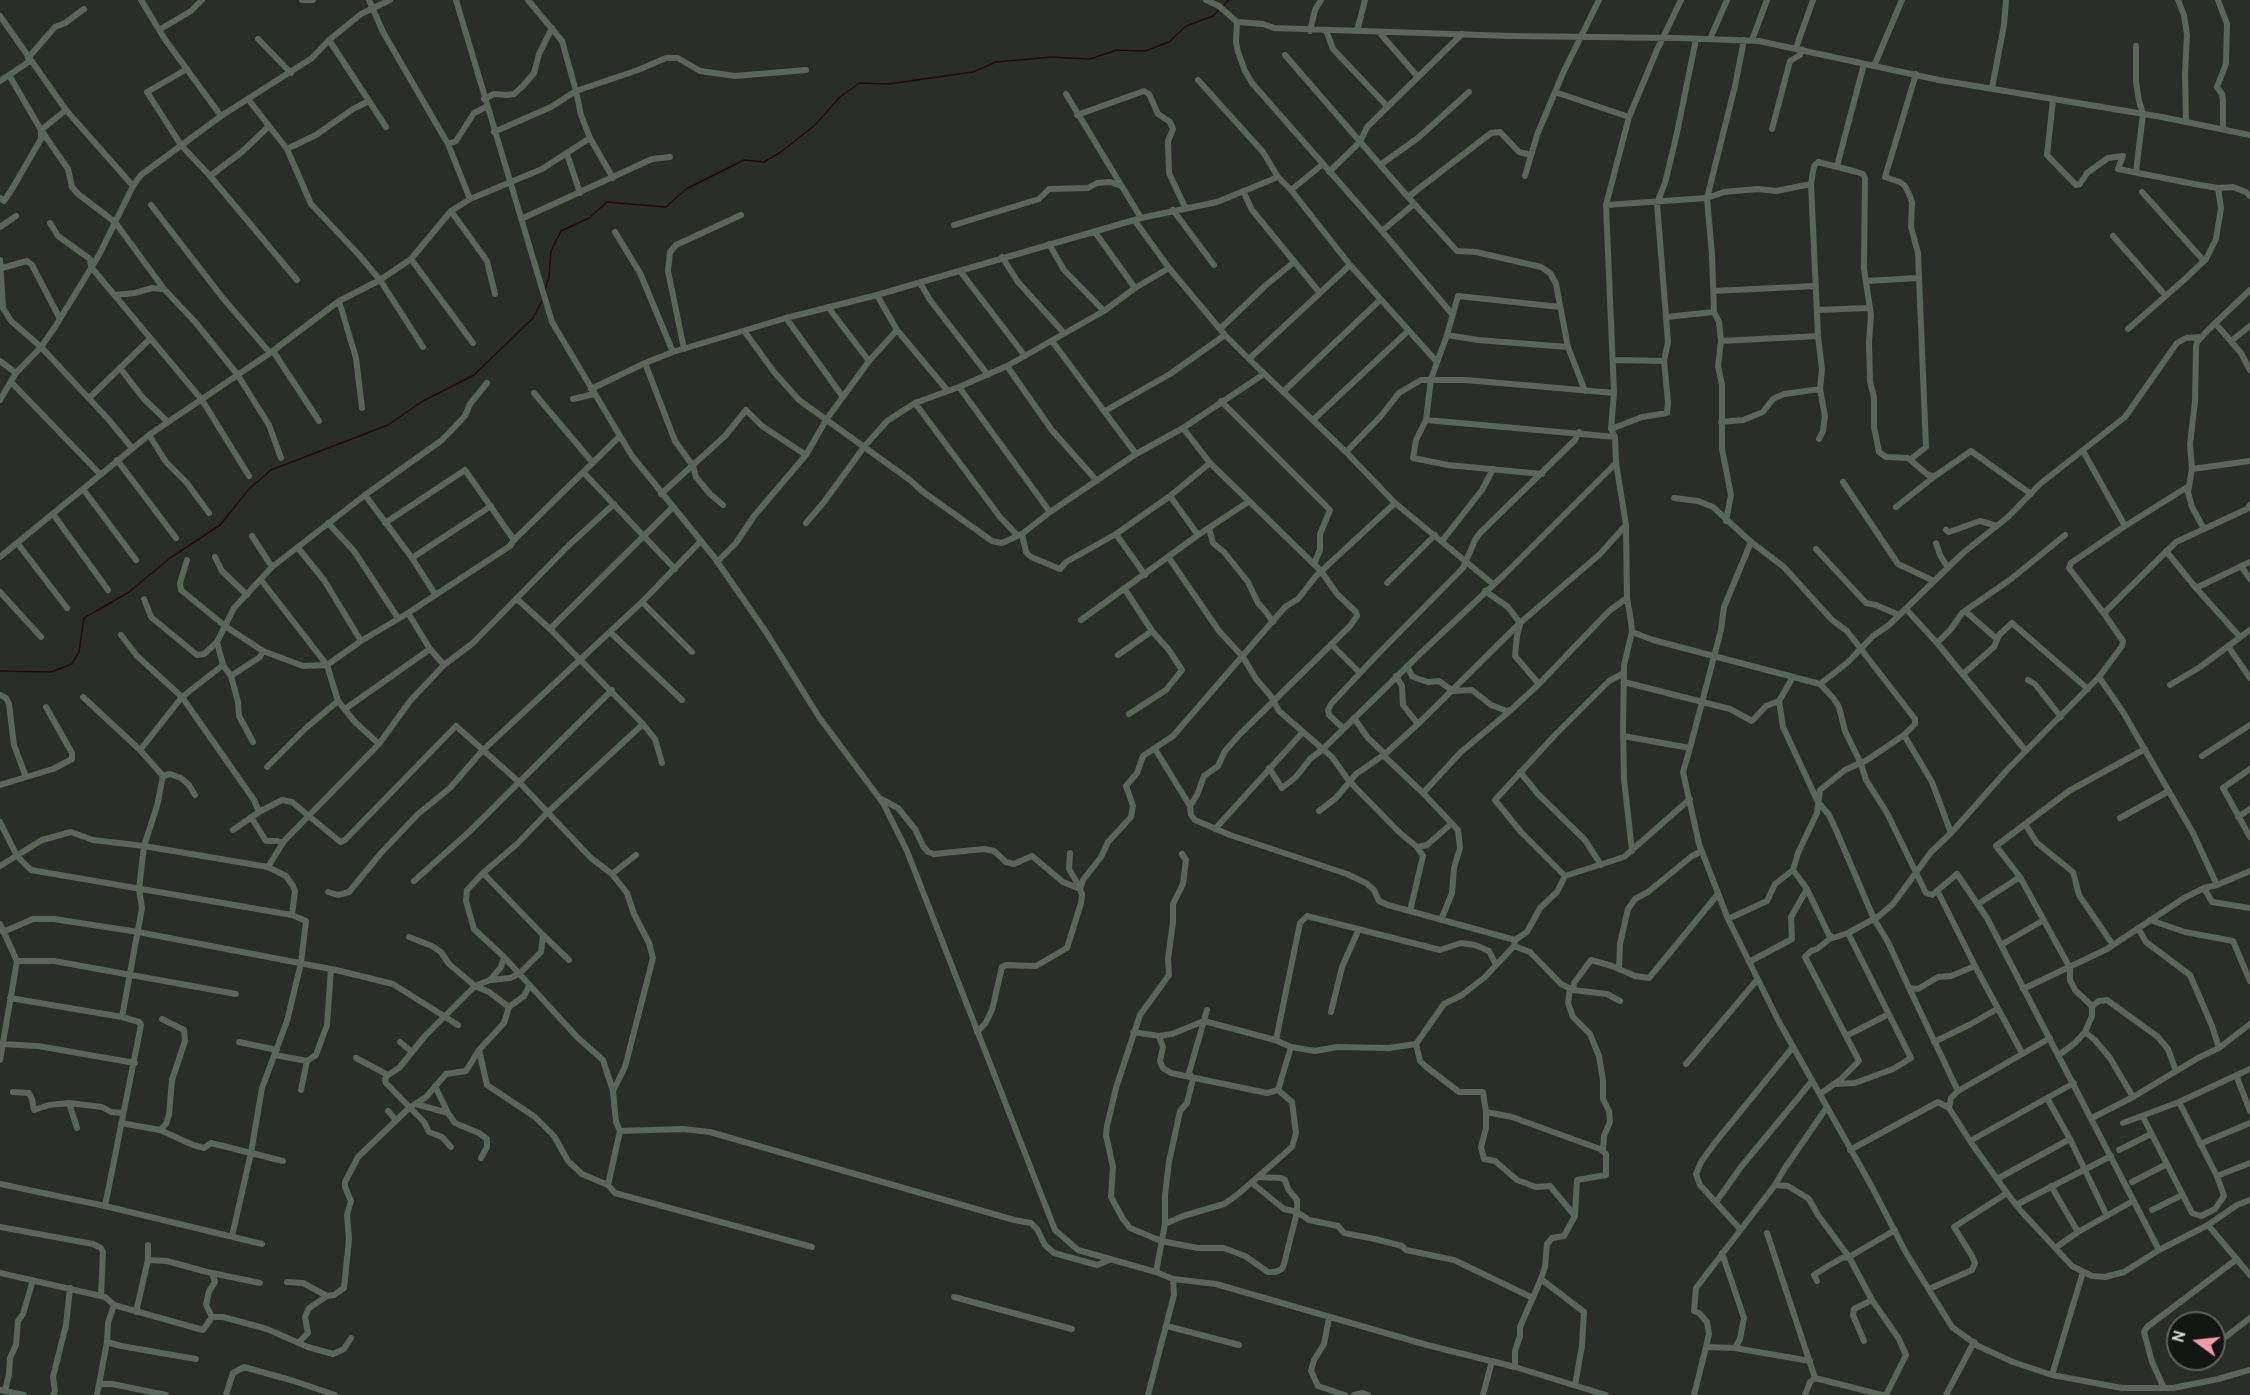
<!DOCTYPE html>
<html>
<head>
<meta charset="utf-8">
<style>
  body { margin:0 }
  #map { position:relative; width:2250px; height:1395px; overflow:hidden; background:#292e29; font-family:Overpass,sans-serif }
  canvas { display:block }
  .north { position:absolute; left:2166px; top:1311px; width:60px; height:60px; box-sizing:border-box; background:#131613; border:2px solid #606460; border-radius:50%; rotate:285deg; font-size:16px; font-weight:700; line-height:24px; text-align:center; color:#d4d8d4 }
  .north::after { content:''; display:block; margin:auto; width:21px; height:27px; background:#f49aa7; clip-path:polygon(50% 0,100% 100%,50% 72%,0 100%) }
</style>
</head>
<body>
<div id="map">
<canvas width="2250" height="1395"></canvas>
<div class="north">N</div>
</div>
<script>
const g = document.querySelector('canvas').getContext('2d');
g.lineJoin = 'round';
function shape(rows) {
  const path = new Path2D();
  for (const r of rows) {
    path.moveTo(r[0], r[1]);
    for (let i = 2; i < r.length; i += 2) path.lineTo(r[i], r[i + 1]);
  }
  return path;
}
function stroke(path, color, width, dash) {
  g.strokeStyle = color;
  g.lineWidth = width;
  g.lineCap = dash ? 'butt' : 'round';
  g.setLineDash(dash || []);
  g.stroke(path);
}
stroke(shape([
  [1223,6,1229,0],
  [545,290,549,277,551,251,561,231,589,218,607,202,666,207,686,189,744,160,764,162,781,152,815,125,840,97,860,83,888,84,973,72,996,62,1051,57,1090,59,1117,50,1145,51,1169,42,1186,26,1213,16,1220,9],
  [0,671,51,672,72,664,79,652,84,618,129,592,170,558,220,525,249,489,271,470,388,425,423,401,474,375,533,318,542,301]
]), '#2c060f', 1.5);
stroke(shape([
  [141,0,164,38,221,116],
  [302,0,313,0],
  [369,0,383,32,448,144,470,199],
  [456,0,552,322,632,456,714,557,766,632,819,717,883,803,907,851,1055,1230,1078,1250,1156,1272,1173,1279,1174,1295,1148,1395],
  [1206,0,1219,6,1237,22,1263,24,1274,28,1510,36,1678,38,1759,41,1939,80,2162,117,2250,135],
  [2178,0,2184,15,2187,35,2185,73,2186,121],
  [2218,0,2227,24,2226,64,2217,87,2222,94,2223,100,2223,128],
  [0,16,66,110,133,186],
  [1237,22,1236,42,1238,52,1245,71,1252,83,1382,231,1452,314],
  [159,30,191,11,202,0],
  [1326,30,1333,49,1387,106],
  [1310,31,1315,10,1321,0],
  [1357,31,1365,0],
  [1379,32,1418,77],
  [258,39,291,73],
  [1710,39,1727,0],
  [329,40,386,127],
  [1752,40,1767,0],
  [1796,48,1813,0],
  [1285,55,1408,197,1457,251,1476,252,1541,267,1550,273,1556,284,1568,347,1585,391],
  [28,58,55,27,65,23,84,9],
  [1874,66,1902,0],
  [187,69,147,92,181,145,210,176,297,280],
  [9,75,41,130,68,169,72,187,78,194,115,222,164,289,196,323,237,374,269,425,281,458],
  [1198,80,1263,152,1278,177,1291,190,1350,265,1437,362],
  [0,81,30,61],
  [1992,88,2004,25,2006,0],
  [1555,92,1629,117],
  [1066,94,1141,218],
  [248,99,287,149,311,204,359,255,380,280,423,347],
  [484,99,494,94,507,95,514,94,523,86,534,73,539,54,552,28],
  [2053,100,2047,155,2076,185,2080,184,2087,173,2108,158,2123,156,2118,169,2194,184,2218,188,2233,187,2246,192,2250,196],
  [1077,115,1144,91,1149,94,1158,114,1170,122,1173,129,1168,141,1169,173,1185,207],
  [1772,129,1790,61,1800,55,1802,49],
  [494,132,551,107,576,91,638,70,666,58,678,58,700,71,735,76,806,70],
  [590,138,613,178],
  [448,144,456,141,474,113,486,107],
  [287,149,316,135,353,109,369,101],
  [567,154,580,193],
  [1380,165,1418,138,1469,92],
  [1837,166,1864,64],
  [1329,172,1360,142,1367,127,1462,34],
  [2136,172,2143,114,2139,101,2136,82,2136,46],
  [210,176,243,151,269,126],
  [1525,176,1537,135,1563,73,1599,0],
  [1291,190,1323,164],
  [1243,191,1252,210,1320,293],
  [2142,192,2204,261],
  [1408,197,1491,133,1500,132,1519,152,1531,155],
  [0,198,4,201,12,189,41,139,41,130,66,110],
  [151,205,222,297,270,353],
  [1606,205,1707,198,1724,192,1758,189,1776,191,1811,184],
  [1173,210,1214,265],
  [451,211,487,261,495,294],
  [521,219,652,159,670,157],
  [1135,221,1169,268,1225,335,1249,359,1346,452,1395,503,1493,584],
  [50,223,58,236,90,259,91,267,202,400,249,476],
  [954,225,1039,199,1049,189,1088,188,1097,183,1110,182,1121,186],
  [0,227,16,216],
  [1382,231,1414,204],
  [615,232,640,273,673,352],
  [1095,232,1135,288],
  [2113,236,2166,296],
  [1049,244,1064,270,1104,311],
  [1002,257,1018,282,1064,333],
  [411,259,473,343],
  [0,260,3,308,11,321,41,347,109,420,132,448],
  [2,268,27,261,32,265,60,319],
  [960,271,1025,356],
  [1866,281,1918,278],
  [920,283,930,300,988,375],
  [1714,291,1816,286],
  [115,295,135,293,152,288,164,289],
  [877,295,897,330,947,390],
  [339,301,356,358,362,408],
  [828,307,869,361],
  [1818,310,1869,308],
  [1666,317,1714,312],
  [786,318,843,397],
  [2215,323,2241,353,2250,370],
  [1221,328,1265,286,1294,262],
  [2128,329,2185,279,2206,259,2216,239,2221,208,2218,188],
  [745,332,774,372,799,400,910,480,922,491,992,541,1002,543,1022,534,1050,512,1136,454,1183,428,1264,374],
  [1447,335,1478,340,1568,347],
  [1052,341,1136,454],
  [1721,341,1818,336],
  [2231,341,2250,326],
  [684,349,668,271,670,252,676,245,741,215],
  [273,351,319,421],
  [1249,359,1350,265],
  [1613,360,1664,361],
  [0,361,16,373],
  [645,363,675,441,693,466,696,477,710,494,723,505],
  [1007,366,1051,429,1097,481],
  [120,368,143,398,168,422],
  [11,382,100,474],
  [959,387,1050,512],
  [591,389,645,363,673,352,786,318,877,295,1141,218,1217,202,1278,177],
  [1283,392,1380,300],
  [534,393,593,463],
  [89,398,150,339],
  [573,399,594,394],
  [0,400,16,373,41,347,55,327,99,255,133,186,141,175,221,116,312,58,329,40,361,14,390,0],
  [1221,401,1330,510,1320,534,1320,550,1314,564],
  [915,403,1000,517,1017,535],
  [1105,411,1170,374,1225,335],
  [1313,420,1408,331],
  [1426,420,1615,437],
  [1721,422,1743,420,1763,412,1773,399,1784,394,1820,389],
  [1183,428,1210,463,1321,571,1337,594,1356,612,1357,616,1350,626,1240,734,1225,751,1218,766,1204,776,1197,795,1190,806],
  [1611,429,1642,417,1667,413,1668,402,1664,361,1668,342,1657,203,1665,183,1677,133,1696,39],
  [149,435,166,462,186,482,209,513],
  [1819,439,1823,431,1825,416,1820,389,1822,369,1818,336,1811,184,1814,166,1818,162,1857,172,1863,174,1865,178,1864,269,1871,315,1869,341,1870,381,1874,398,1874,427,1879,452,1886,457,1908,458,1928,475,1935,476],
  [2083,451,2125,526,2189,486],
  [1346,452,1381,416,1399,393,1421,380,1466,380,1614,393],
  [1911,459,1926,447,1918,253,1911,227,1912,202,1909,194,1905,186,1900,182,1885,177,1916,74],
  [117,460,176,538],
  [2192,469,2250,461],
  [584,473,675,569],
  [1542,474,1448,465,1413,458,1416,440,1426,420,1431,379,1447,335,1458,296,1560,307],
  [1843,482,1898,564,1934,581],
  [83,489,136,560],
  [661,494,725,436,746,410,762,426,806,455],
  [365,495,412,558,435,594],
  [1170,496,1198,535],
  [1674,498,1698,501,1713,507,1751,542,1784,567,1832,620,1847,631,1915,719,1915,724,1904,735,1867,760,1845,770,1820,790,1817,813,1798,853,1793,870,1807,889,1829,935,1833,938,1848,933,1879,916,1893,904,1931,852,1951,833,2007,770,2099,677],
  [1896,507,1935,476,1971,451,2031,494],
  [53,514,108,590],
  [1726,521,1731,495,1722,449,1722,385,1718,366,1721,341,1719,322,1714,312,1712,255,1707,198,1735,86,1744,40],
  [328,523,354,551,398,618],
  [806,523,824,502,864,447,887,421,915,403,959,387,1007,366,1104,311,1135,288,1169,268],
  [1209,528,1213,543,1224,552,1248,582,1258,603,1266,612,1273,622],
  [2204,529,2192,507,2188,492,2192,469,2190,444,2195,402,2196,347,2197,342,2208,330,2250,290],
  [1946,530,1949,532,1980,521,1997,526],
  [1022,534,1026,552,1031,557,1060,569,1066,562,1116,534,1170,496,1210,463],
  [1116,534,1145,575],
  [252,536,272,567],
  [514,540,620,436],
  [1442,541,1482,490,1493,469],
  [1936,543,1940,555,1948,568],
  [18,544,67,608],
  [298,548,324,580,361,641],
  [1816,549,1866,603,1876,605,1899,615],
  [2166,551,2196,588,2240,637],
  [0,557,149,435,270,353,339,301,380,280,411,259,451,211,470,199,542,169,590,138,581,115,576,91,562,41,528,0],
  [215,557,222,571,247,595],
  [412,558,491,506],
  [1169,558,1219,631,1243,657,1256,679,1270,695,1279,711,1332,757,1349,781,1399,832,1417,847,1423,856,1410,911],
  [187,560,180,583,181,590,225,626,263,651,260,657,231,676,223,665],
  [717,562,736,543,754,516,806,455,826,420,869,361,897,330],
  [2241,566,2250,579],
  [261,580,327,665,338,701,355,722,379,744],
  [1387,583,1435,535],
  [1124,588,1152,631,1169,650,1182,670,1166,690,1129,714],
  [2196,588,2250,562],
  [1485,591,1508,607,1520,623],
  [0,592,41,637],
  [144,599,151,617,197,655,204,654,217,642],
  [517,599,550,629,643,724,655,739,662,763],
  [642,602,692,652],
  [1906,609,1937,643,1951,629,1962,613,2011,579,2065,535],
  [1965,611,1997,639],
  [408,613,430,649,444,665],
  [2105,615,2069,568,2071,563,2125,526],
  [1081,620,1198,535,1248,502],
  [1520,625,1517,636,1515,656,1539,684],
  [550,629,673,507],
  [610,632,682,700],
  [1632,632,1653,640,1820,684,1834,699,1839,707,1845,731,1861,764,1866,780,1887,813,1926,893,1932,895,1957,874,1987,918,2159,1250],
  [121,635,137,656,182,697,254,800,259,812],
  [1937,643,2026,751],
  [1331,644,1360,673],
  [2228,646,2250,678],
  [263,651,303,666,327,665,361,641,408,613,510,546,514,540,465,470,385,523],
  [1118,655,1152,631],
  [1407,666,1412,676,1416,678,1428,682,1439,681,1453,691,1472,690,1491,705,1507,711,1512,709,1539,684,1609,611,1627,598],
  [1963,674,1994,647,1999,635,2012,623,2088,689],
  [231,676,238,702,239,716,253,742],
  [1396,676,1402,686,1403,705,1418,724],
  [1793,677,1779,701,1783,727,1818,802,1829,815,1836,830,1874,919,1888,942,1909,988,1918,989,1938,977,1951,976,1975,966,1938,892],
  [2028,680,2035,684,2061,717],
  [1624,682,1730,709,1752,721,1766,706,1779,701],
  [1820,684,1847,663,1873,636,1889,625,1963,553,2008,517,2040,484,2125,417,2177,343,2186,338,2200,337],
  [2170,685,2200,667,2250,630],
  [0,695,6,698,9,704,14,745,26,777],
  [83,697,140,750,163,776],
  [345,709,430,649],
  [1354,718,1368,738,1385,754],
  [643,724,547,813,517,844,483,873,467,890,466,901,474,929,504,957,577,1037,603,1060,613,1091,616,1122,620,1131,683,1129,710,1132,1014,1220,1031,1223,1037,1229,1045,1245,1054,1253,1097,1265,1110,1260],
  [1343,728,1329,715,1328,710,1331,704,1376,656,1463,568,1475,540,1480,533,1575,440,1579,432],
  [1904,735,1932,782,1951,833],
  [1623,736,1690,748,1683,772,1699,844,1728,919,1778,1020,1872,1187,1905,1251,1952,1327,1978,1346,2013,1362,2052,1375,2122,1388,2173,1388,2218,1379,2250,1370],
  [1690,748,1721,630,1724,607,1751,542],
  [1155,749,1190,806,1191,815,1195,820,1230,835,1347,874,1366,883,1374,890,1379,901,1388,905,1515,940,1514,946,1485,977,1462,995,1444,1004,1416,1044,1420,1061,1424,1065,1459,1092,1483,1092,1486,1112,1512,1117,1600,1149,1606,1154,1606,1175,1577,1180,1575,1216,1564,1236,1552,1238,1547,1244,1545,1267,1541,1279,1520,1327,1520,1336,1515,1351,1515,1367],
  [2145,749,2069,791,1996,846,2020,877,2070,968,2070,980,2075,990,2092,1006,2099,1001,2107,1000,2158,1037,2168,1049,2176,1071],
  [140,750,182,697,223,665,217,642,234,608,272,567,365,495,442,440,465,416,470,404,487,383],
  [1383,755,1423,793,1461,752,1511,710],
  [2202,756,2250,725],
  [267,767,306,728,338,701],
  [1269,768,1282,788,1296,777,1310,759,1323,749,1423,651,1506,573,1616,463],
  [2250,769,2223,788,2250,837],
  [1520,772,1538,794,1585,840,1601,865],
  [163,776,170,774,181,778,189,785,195,795],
  [0,785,53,769,72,759,72,753,46,707],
  [1423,793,1458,830,1460,848,1454,868,1452,893,1441,920],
  [881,799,898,808,915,829,923,846,928,852,934,854,984,849,994,851,1006,862,1014,864,1032,856,1063,882,1080,889],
  [1319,811,1336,798,1356,774,1385,754,1418,724,1520,623,1600,554,1626,525],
  [251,817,266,841,277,841,283,843],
  [2238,817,2250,809],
  [2120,818,2169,791],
  [0,822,17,856,31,870,292,915,306,921,301,963,287,1021,262,1088,251,1153,232,1236],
  [2025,824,2037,843,2073,872,2079,895,2113,945],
  [1215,829,1303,732],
  [233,830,259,812,282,800,292,802,338,840,341,842,345,840,456,726,519,782,591,858,612,874,627,893,634,914,649,943,653,958,625,1067,613,1091],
  [1417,847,1427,845,1451,824],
  [1632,851,1624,779,1623,729,1624,665,1632,632,1631,621,1627,598,1626,525,1616,463,1615,437,1611,429,1614,393,1606,205,1629,117,1657,50,1681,0],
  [1070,853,1069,869,1080,888],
  [1182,854,1186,860,1183,884,1173,904,1173,922,1168,959,1169,975,1140,1015,1116,1088,1107,1126,1106,1135,1113,1167,1111,1197,1123,1219,1130,1228,1161,1241,1198,1248,1224,1248,1245,1256,1268,1272,1275,1272,1282,1269,1284,1264,1297,1212,1297,1200,1288,1189,1285,1180,1281,1178,1259,1177],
  [0,866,42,840,71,832,93,840,144,846,268,867,286,876,293,886,295,891,292,915],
  [268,867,284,841,379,744,410,701,444,665,473,643,568,546,614,504],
  [483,873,543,935,541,952,519,974,510,978,491,980],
  [612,874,636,855],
  [1565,876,1521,832,1495,800,1555,735,1609,681,1624,673],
  [414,881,469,832,612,690],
  [2217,885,2193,833,2123,712,2099,677,2122,646,2123,641,2105,615,2106,611,2176,542,2247,509,2250,505],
  [2204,888,2212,902,2250,908],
  [328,892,338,895,349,892,381,853,418,814,450,788,482,751,642,602,701,541],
  [1978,904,2020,877],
  [1728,919,1767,901,1775,884,1793,870],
  [2150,920,2185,932,2233,941,2250,981],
  [0,924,17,961,0,1060],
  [2138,928,2146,942,2190,975,2212,1026,2219,1048],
  [3,932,33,919,54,919,138,932,336,970,393,984,458,1025],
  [543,935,569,960],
  [409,937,432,946,441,952,449,964,475,986,489,992,509,1007],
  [1515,940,1527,932,1540,908,1557,892,1565,876,1624,857,1690,799],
  [2001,945,2042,921],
  [1514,946,1530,952,1561,984,1573,990,1607,994,1620,1001],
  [17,961,54,961,236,994],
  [1749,962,1792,939,1791,917,1807,889],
  [1975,966,2022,1053],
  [1619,969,1620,944,1628,909,1635,899,1648,892,1692,856,1702,851],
  [1570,988,1568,1003,1573,1017,1590,1034,1599,1056,1603,1080,1603,1099,1609,1111,1610,1122,1604,1136,1603,1150],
  [1909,988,1958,1091],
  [2023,989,2107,949,2184,898,2204,888,2217,885,2250,871],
  [1573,990,1574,983,1591,960,1612,966,1635,976,1649,978,1718,894],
  [10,998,122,1017,139,1022,141,1025,105,1206],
  [1331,1012,1342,967,1359,929],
  [122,1017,142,908,139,889,144,846,157,806,163,776],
  [977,1032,985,1024,992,1010,1002,967,1006,965,1036,966,1067,948,1081,903,1082,894,1080,889,1083,880,1101,857,1108,842,1131,817,1133,806,1126,786,1137,773,1143,756,1173,736,1285,607,1298,599,1316,576,1395,503],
  [1133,1032,1159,1036,1172,1034,1204,1021,1275,1040,1291,1047,1315,1051,1337,1047,1389,1048,1416,1044],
  [2085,1032,2095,1040,2110,1058,2133,1097],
  [1159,1036,1163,1047,1160,1061,1163,1068,1171,1073,1267,1093,1278,1090],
  [1846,1036,1887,1015],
  [1276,1040,1300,923,1307,916,1440,950,1461,943,1475,945,1489,951,1496,965],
  [239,1042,277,1050],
  [400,1042,412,1052],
  [1934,1042,1971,1024,1997,1009],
  [1,1044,38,1046,135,1063],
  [479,1050,487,1085,535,1117,554,1136,568,1161,582,1174,608,1185,615,1193,812,1247],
  [275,1055,307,1061,316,1055,327,1025,331,969],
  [2059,1055,2075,1043,2085,1032,2092,1016,2092,1006],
  [356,1058,388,1075],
  [1686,1064,1757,980],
  [2236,1075,2250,1111],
  [1834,1084,1855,1083,1893,1069,1911,1058,1848,933],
  [435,1086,448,1113,455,1123,479,1133,487,1139,487,1147,481,1158],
  [301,1090,307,1061],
  [13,1092,29,1093,32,1099,34,1110,49,1105,69,1103,102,1107,111,1112,123,1113],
  [1820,1094,1840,1080,1859,1061,1805,957,1811,951,1817,949,1832,937],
  [2047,1098,2070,1139,2107,1216],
  [69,1103,77,1128],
  [416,1104,448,1113],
  [388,1111,396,1120],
  [1486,1112,1486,1128,1481,1147,1484,1159,1495,1161,1517,1180,1536,1187,1550,1186,1575,1216],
  [2143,1117,2192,1213,2201,1216,2215,1209,2224,1196,2217,1176,2179,1102],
  [2092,1118,2133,1097,2198,1058,2219,1048,2250,1024],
  [121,1123,160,1130,193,1145,204,1148,211,1143,283,1161],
  [2123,1123,2179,1102,2250,1069],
  [160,1130,166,1124,169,1115,172,1080,185,1041,184,1030,162,1019],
  [1970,1141,1949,1108,1951,1098,1958,1091,2050,1038],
  [2200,1144,2250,1123],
  [451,1147,442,1137,429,1132,424,1122,386,1083,385,1079,388,1075,399,1068,425,1036,475,986,490,980,501,967,504,957],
  [1850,1150,1938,1102,1949,1108],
  [2119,1150,2151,1134],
  [2217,1176,2250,1163],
  [1997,1179,2070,1139],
  [2132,1182,2167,1164],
  [1252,1183,1284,1209,1297,1212,1309,1220,1338,1226,1344,1233,1375,1239,1402,1246,1406,1250,1454,1260,1533,1298],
  [0,1184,105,1206,262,1244],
  [608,1185,620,1131],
  [1775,1185,1788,1186,1809,1199,1818,1215,1849,1257,1872,1300,1899,1339,1906,1355,1886,1395],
  [2051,1186,2078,1232],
  [2007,1193,2021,1211,2072,1266,2092,1276,2105,1277,2124,1272,2159,1250,2208,1225,2237,1205,2250,1200],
  [1716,1202,1741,1167,1812,1081],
  [2016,1205,2111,1156],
  [2152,1210,2182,1195],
  [1165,1224,1183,1216,1224,1204,1237,1195,1292,1147,1296,1133,1292,1102,1278,1090,1291,1047],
  [2208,1225,2250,1275],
  [0,1227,93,1244,101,1248,103,1252,101,1296],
  [1740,1229,1700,1185,1696,1174,1701,1162,1714,1144,1793,1047],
  [1767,1233,1815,1378],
  [2055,1248,2078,1232,2133,1201],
  [1722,1253,1744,1318,1740,1339,1735,1348],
  [148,1260,167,1261,207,1272,260,1283],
  [1156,1272,1165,1224,1165,1195,1169,1162,1180,1111,1187,1103,1193,1079,1189,1073,1207,1010],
  [0,1273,105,1297,114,1305,203,1330,212,1317,206,1305,209,1291,215,1282,212,1273],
  [1173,1279,1216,1284,1427,1345,1515,1367,1606,1395],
  [1541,1279,1584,1312,1582,1346,1575,1385],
  [1817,1281,1814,1275,1828,1266,1842,1258,1849,1257,1895,1230],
  [287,1282,303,1283,327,1296,334,1295,344,1288,349,1239,347,1215,351,1201,345,1187,345,1182,358,1157,409,1108,426,1097,446,1074,466,1071,479,1050,504,1023,509,1007,524,996,529,986],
  [1929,1289,1972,1270,1975,1263,1972,1256,1954,1227,2007,1193,1970,1141,2074,1083],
  [954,1297,1072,1329],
  [136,1312,148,1260,148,1245],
  [212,1317,223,1317,267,1329,308,1347,333,1354,344,1349,351,1338],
  [1329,1318,1324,1344,1314,1360,1311,1371,1318,1386,1345,1395],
  [1167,1326,1239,1345],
  [2223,1339,2250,1318],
  [1864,1341,1853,1315,1854,1309,1872,1300],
  [107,1342,121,1346,196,1359],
  [298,1343,308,1333,305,1317,309,1308,327,1296],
  [1706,1347,1709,1334,1707,1322,1699,1313,1694,1311,1696,1288,1775,1185,1785,1168,1827,1107],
  [2052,1375,2083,1272],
  [99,1384,112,1384,166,1395],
  [2164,1388,2152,1362,2144,1332,2147,1327,2237,1259],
  [0,1390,24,1395],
  [5,1391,9,1374,10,1358,16,1345,18,1321,23,1314,33,1280],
  [53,1395,55,1391,53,1377,66,1325,70,1288],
  [97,1395,107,1342,108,1323,114,1305],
  [226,1395,233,1373,244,1367,294,1381,335,1395],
  [1354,1395,1363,1393,1368,1395],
  [1483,1395,1492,1361],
  [1694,1395,1706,1347,1735,1348,1810,1361],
  [1805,1395,1810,1382,1815,1378,1882,1395],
  [1946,1395,1974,1342]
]), '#5a6859', 6);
</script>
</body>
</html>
